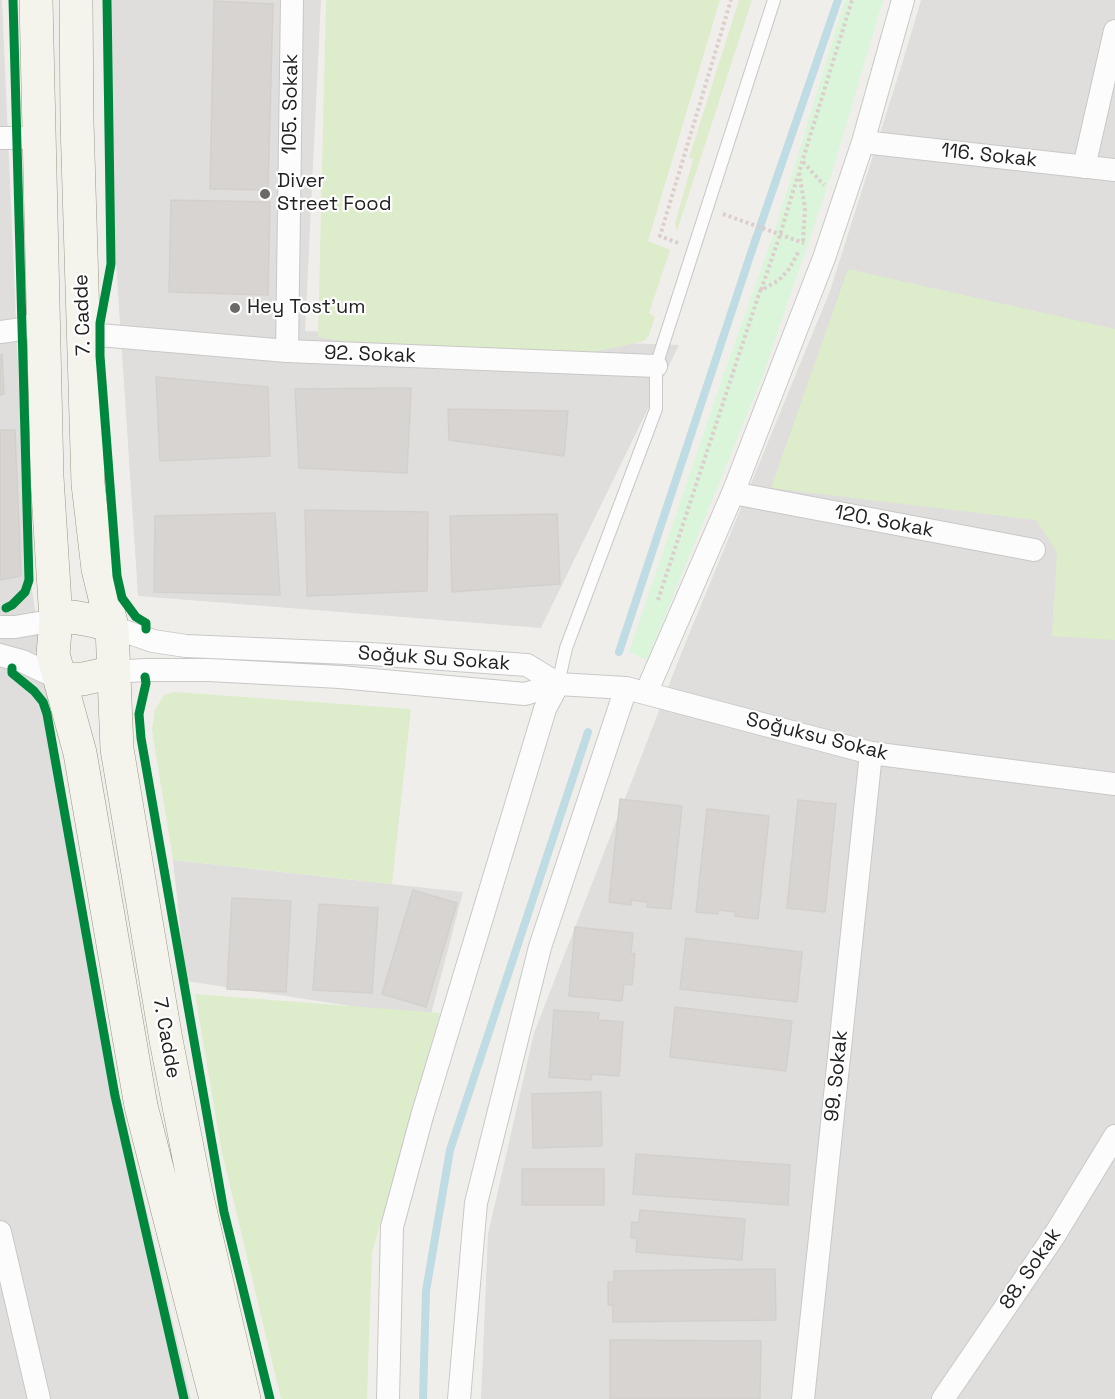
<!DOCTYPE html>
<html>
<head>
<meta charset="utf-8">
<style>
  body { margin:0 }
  canvas { display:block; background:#f0eeeb }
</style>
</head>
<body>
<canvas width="1115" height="1399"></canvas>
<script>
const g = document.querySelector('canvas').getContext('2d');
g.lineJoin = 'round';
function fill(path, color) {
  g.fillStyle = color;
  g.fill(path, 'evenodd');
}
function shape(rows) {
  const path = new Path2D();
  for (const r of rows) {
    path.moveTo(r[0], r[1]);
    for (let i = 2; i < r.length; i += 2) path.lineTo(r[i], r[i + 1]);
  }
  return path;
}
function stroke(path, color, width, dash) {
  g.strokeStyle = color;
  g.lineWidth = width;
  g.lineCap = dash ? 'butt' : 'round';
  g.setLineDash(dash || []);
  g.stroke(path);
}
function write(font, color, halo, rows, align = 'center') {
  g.font = font + ' "Space Grotesk",sans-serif';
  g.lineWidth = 4.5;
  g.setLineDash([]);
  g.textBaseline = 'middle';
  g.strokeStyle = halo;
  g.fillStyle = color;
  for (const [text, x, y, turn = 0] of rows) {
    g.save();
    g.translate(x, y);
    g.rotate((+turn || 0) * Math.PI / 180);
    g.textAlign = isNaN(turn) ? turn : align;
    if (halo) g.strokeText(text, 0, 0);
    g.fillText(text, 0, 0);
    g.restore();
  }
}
fill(shape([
  [0,0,2,0,26,550,86,953,191,1399,0,1399],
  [112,0,321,0,305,331,679,345,541,628,138,596,113,217],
  [921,0,1115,0,1115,1399,481,1399,488,1234,534,1033,681,654,830,291,902,64],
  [173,860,463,892,430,1018,186,981]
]), '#dfdedc');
fill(shape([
  [326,0,720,0,648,241,670,250,649,313,655,317,649,335,644,341,594,352,348,342,318,337],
  [739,0,752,0,677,231,675,224,693,159,689,158],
  [848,269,1115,329,1115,640,1052,636,1057,552,1036,520,771,488],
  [174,692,411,709,392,884,173,860,152,730,155,710,164,695],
  [195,994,440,1013,372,1253,367,1399,281,1399,221,1148]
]), '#ddeccb');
fill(shape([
  [845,0,883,0,830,179,763,375,647,660,629,652,725,371,776,227]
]), '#daf5da');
stroke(shape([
  [619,652,751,253,838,0],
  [423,1399,426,1291,450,1150,588,732]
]), '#bfdbe3', 8);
const building = shape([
  [214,1,273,4,268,190,210,189,214,1],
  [171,200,270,202,268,295,169,292,171,200],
  [2,354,4,394,0,395,0,355,2,354],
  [156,377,268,387,270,456,160,461,156,377],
  [411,388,407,473,299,468,295,389,411,388],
  [448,409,568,411,564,456,449,440,448,409],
  [0,430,15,430,21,576,0,580,0,430],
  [305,510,428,512,427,591,307,596,305,510],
  [275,513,280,595,154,592,155,516,275,513],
  [557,514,560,584,452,592,450,516,557,514],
  [620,799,682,806,671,909,647,907,648,902,631,900,631,905,609,902,620,799],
  [798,800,836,804,825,912,787,908,798,800],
  [707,809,769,816,758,919,735,916,735,912,718,910,718,914,696,912,707,809],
  [413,890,457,903,426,1007,382,994,413,890],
  [232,898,291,901,286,992,227,989,232,898],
  [319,904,378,908,372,993,313,990,319,904],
  [575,927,633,933,631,953,635,954,632,985,624,984,622,1001,569,996,575,927],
  [686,938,802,952,797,1002,680,989,686,938],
  [675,1007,792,1021,786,1071,670,1057,675,1007],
  [554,1010,599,1013,598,1020,623,1022,619,1076,592,1074,591,1080,549,1077,554,1010],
  [601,1092,602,1146,533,1148,532,1094,601,1092],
  [636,1154,790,1165,788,1205,633,1194,636,1154],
  [522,1169,604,1169,604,1205,522,1205,522,1169],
  [640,1210,745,1219,742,1260,636,1252,637,1238,631,1238,632,1222,639,1223,640,1210],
  [775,1269,776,1320,613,1322,613,1305,608,1305,608,1282,614,1282,614,1271,775,1269],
  [610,1340,761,1341,760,1399,610,1399,610,1340]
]);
fill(building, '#d7d4d2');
stroke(building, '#d3d0cc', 1.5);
const service = shape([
  [558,684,566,648,656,409,656,366,774,0]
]);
const minor = shape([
  [0,138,39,138],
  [863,142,1115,170],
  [1084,167,1115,31],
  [0,332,22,329,44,319],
  [84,335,99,335,287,351,656,366],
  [287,351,292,0],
  [733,493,1034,550],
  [0,627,15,627,56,620],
  [112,627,153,641,186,646,371,654,527,665,558,684],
  [0,655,22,661,60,679],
  [114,672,145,670,209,670,340,677,525,694,558,684,626,688,871,753,1115,784],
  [646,693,733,493,824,258,863,142,903,0],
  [0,1232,39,1399],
  [388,1399,392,1227,422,1116,545,709,558,684],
  [459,1399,476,1203,540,947,626,688],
  [803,1399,871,753],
  [943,1399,1054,1236,1115,1136]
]);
const secondary = shape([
  [36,0,47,477,56,620,53,654,80,753,141,1106,216,1399],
  [76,0,77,122,88,484,98,569,112,627,117,749,166,1040,196,1193,244,1399],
  [56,620,73,617,95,621,112,627],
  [60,679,83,679,114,672]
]);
stroke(service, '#c9c8c7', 14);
stroke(minor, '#c9c8c7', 24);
stroke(secondary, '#999a82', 34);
stroke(shape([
  [803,162,824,185],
  [723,214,804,243],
  [803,241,805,208,799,172,852,0],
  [678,243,660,236,731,0],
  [761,290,780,235,798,175],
  [658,600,760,291,779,280,789,269,799,251]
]), '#dccecd', 4, [3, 3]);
stroke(service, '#fdfcfc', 12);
stroke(minor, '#fdfcfc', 22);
stroke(secondary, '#f4f4ed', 33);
stroke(shape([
  [107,0,111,264,100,323,100,356,117,576,122,598,136,617,146,623,146,629],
  [6,608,12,605,25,592,29,580,13,0],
  [12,668,12,673,34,691,43,702,47,714,115,1096,184,1399],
  [145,677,146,683,139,714,141,738,224,1212,270,1399]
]), '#00873e', 9);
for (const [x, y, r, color] of [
  [265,194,6,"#6a6968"],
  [235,308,6,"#6a6968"]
]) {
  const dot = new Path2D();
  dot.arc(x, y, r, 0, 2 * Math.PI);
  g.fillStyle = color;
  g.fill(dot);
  stroke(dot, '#fff', 2);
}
write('20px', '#222', '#fff', [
  ["105. Sokak",291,104,-89],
  ["116. Sokak",989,156,6],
  ["7. Cadde",83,315,-92],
  ["92. Sokak",370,355,2],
  ["120. Sokak",884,522,11],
  ["Soğuk Su Sokak",434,659,4],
  ["Soğuksu Sokak",817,737,14],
  ["7. Cadde",166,1038,80],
  ["99. Sokak",837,1076,-84],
  ["88. Sokak",1031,1269,-56]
]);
write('20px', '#222', '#fff', [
  ["Diver",277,182],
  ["Street Food",277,205],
  ["Hey Tost'um",247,308]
], 'left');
</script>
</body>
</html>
